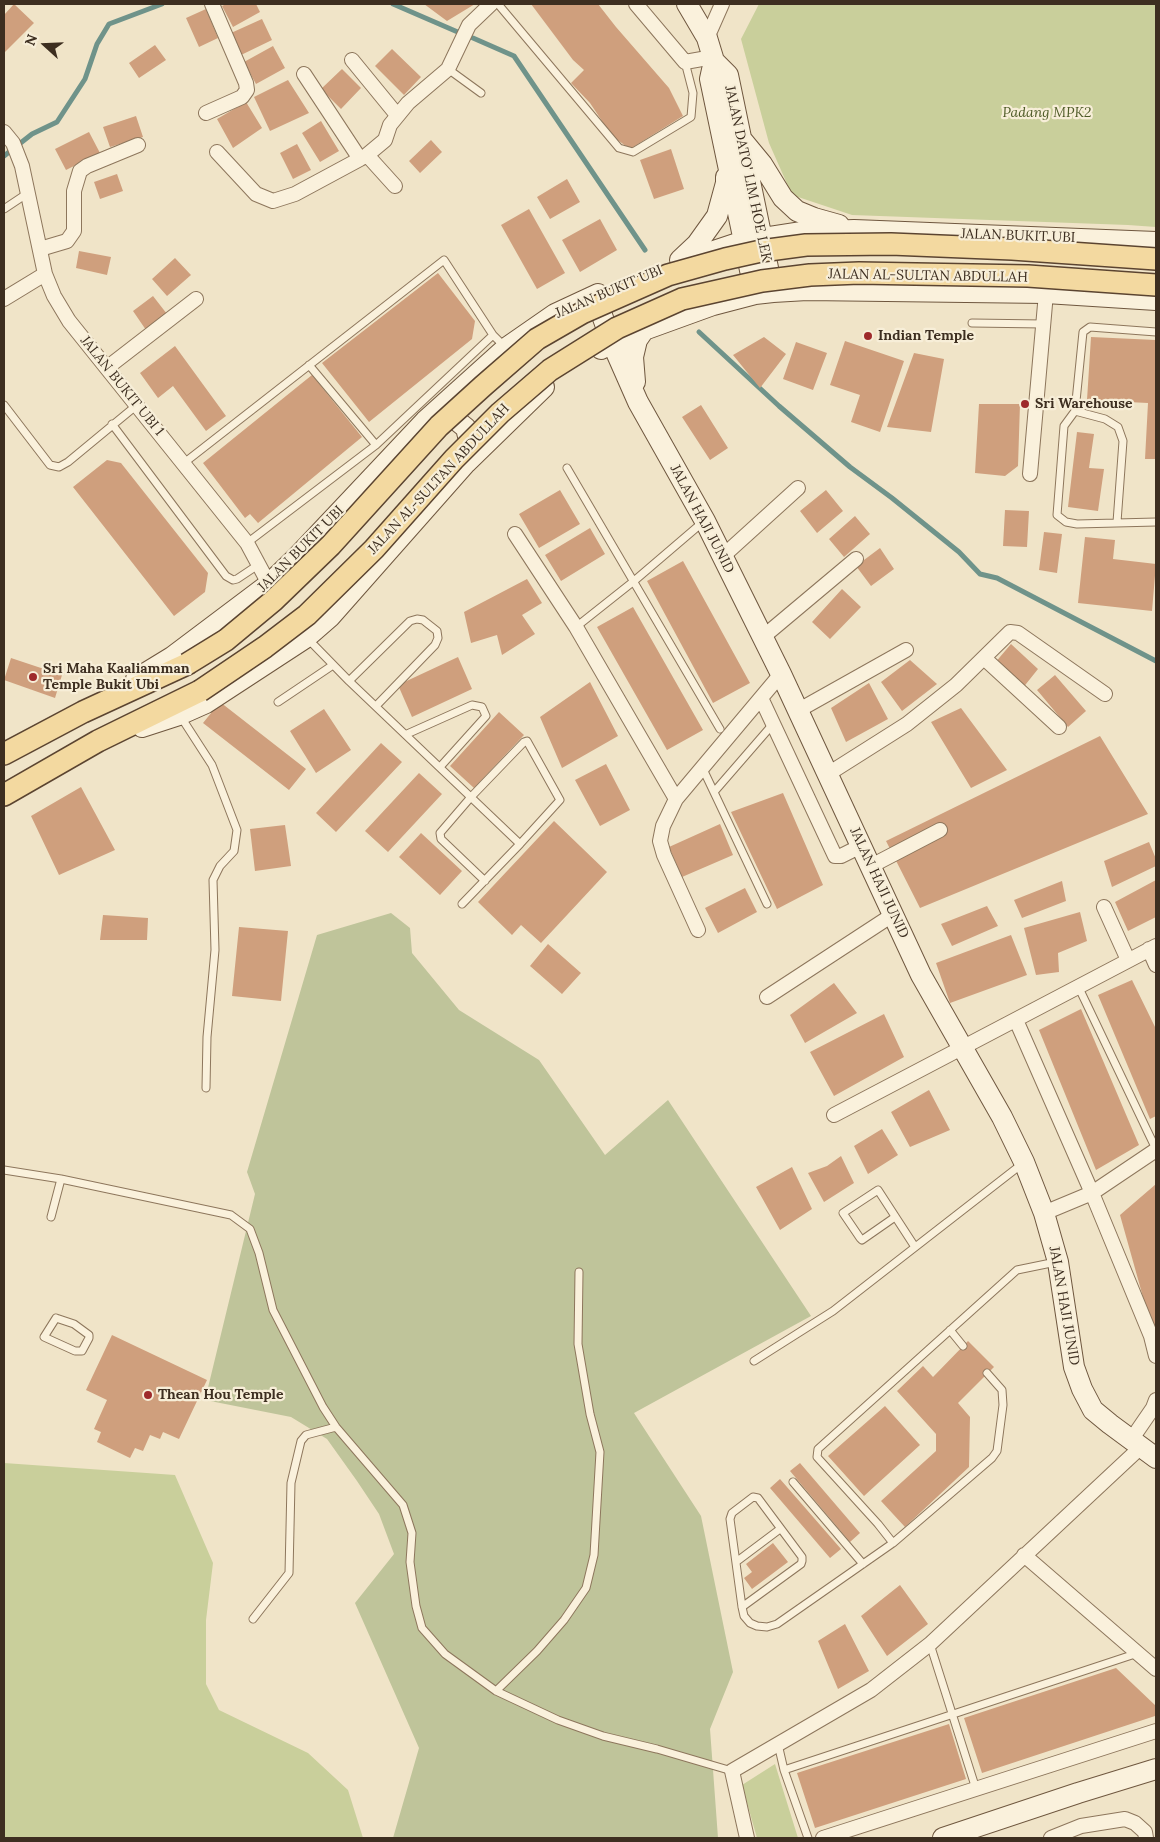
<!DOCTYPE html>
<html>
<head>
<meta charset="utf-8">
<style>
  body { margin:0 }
  #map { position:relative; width:1160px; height:1842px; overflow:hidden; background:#f0e4c8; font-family:Lora,serif }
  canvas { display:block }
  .frame { position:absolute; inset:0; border:5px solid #3d2e20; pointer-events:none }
  .north { position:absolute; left:20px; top:20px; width:50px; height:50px; -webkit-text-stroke:4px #f7eed8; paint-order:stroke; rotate:290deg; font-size:14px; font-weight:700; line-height:20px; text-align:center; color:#3d2e20 }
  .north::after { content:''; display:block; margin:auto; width:18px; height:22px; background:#3d2e20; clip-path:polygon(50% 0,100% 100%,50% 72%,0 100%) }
</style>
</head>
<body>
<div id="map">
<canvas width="1160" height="1842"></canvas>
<div class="frame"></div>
<div class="north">N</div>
</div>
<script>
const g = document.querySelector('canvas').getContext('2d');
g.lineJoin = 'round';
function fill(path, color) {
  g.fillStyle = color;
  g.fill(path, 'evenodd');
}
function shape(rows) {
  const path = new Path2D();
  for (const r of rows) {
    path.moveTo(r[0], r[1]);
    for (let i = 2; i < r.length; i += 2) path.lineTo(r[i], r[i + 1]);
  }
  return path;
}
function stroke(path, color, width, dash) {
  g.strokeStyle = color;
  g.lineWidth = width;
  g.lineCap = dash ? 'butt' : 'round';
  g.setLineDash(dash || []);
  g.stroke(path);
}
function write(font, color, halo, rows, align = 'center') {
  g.font = font + ' Lora,serif';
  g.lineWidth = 4.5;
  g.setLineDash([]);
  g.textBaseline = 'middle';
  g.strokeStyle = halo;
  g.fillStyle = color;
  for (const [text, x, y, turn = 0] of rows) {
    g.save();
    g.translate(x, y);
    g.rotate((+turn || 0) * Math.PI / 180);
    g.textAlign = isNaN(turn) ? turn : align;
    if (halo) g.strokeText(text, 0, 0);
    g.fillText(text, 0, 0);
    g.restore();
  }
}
fill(shape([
  [759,4,1156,4,1156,227,1128,225,852,215,792,195,769,143,741,39],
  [4,1463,175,1475,213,1563,206,1620,206,1684,219,1710,308,1753,348,1790,363,1838,4,1838],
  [775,1764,798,1838,757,1838,742,1785]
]), '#c9cf9b');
fill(shape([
  [391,913,410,928,412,953,459,1010,539,1060,605,1155,668,1100,811,1316,634,1413,701,1516,733,1672,710,1729,718,1838,393,1838,419,1748,355,1603,394,1554,379,1514,357,1481,327,1439,291,1417,205,1400,255,1194,247,1172,317,935]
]), '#bfc49a');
stroke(shape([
  [393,4,460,33],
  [473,38,514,56,645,250],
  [4,156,32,134,57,122,85,79,97,44,109,24,162,4],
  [699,332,779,406,850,467,892,498,959,552,980,574,997,578,1156,661]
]), '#6f938a', 5);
fill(shape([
  [14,4,34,23,4,53,4,15],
  [226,4,256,4,260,12,233,27,222,6],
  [424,4,475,4,447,21],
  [531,4,598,4,616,27,669,88,683,116,630,149,612,136,590,103,571,83,584,70,573,60],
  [206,9,218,38,199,47,186,18],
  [262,19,272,40,241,55,231,33],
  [155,45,166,60,139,78,129,63],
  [273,46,285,68,256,84,244,62],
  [392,49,421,77,404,95,375,66],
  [342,69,361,88,341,109,321,89],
  [288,80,309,113,270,131,254,97],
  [246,102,262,128,233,148,217,119],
  [136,116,143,137,110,147,103,127],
  [321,121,339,151,320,162,302,133],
  [89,132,100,153,66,170,55,149],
  [431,140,442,152,420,173,409,161],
  [297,144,311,170,293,179,280,153],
  [671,149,684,189,654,199,640,160],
  [117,174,123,191,100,199,94,182],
  [567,179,580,202,550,219,537,197],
  [529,209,565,273,537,289,501,225],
  [600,219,617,250,580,272,562,240],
  [79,251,111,257,107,275,76,268],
  [175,258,191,275,167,296,152,279],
  [438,273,475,321,472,339,369,422,322,363],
  [153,296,167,314,146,330,133,311],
  [764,337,786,354,760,388,733,355],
  [1091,337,1156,340,1156,459,1145,459,1148,403,1087,400],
  [845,341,904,361,880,432,851,422,860,395,830,385],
  [796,342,827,353,813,390,783,379],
  [175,346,226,416,206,431,173,386,158,398,140,373],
  [914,353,944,359,931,432,887,427],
  [312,375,362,437,258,523,250,514,245,518,203,463],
  [979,404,1020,404,1018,466,1005,476,975,473],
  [701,405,728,448,710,460,682,417],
  [1077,432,1094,434,1089,468,1104,469,1098,511,1068,507],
  [107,460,121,463,208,573,205,592,174,616,73,487],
  [560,490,580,524,539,548,519,514],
  [826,490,843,511,817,533,800,511],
  [1005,510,1029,511,1027,547,1003,546],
  [855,516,870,534,844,557,829,539],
  [590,528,605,554,561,581,545,555],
  [1044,532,1062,534,1057,573,1039,570],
  [1085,537,1115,540,1113,559,1156,564,1152,611,1078,603],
  [880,548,894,569,871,586,856,566],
  [683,561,750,683,713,703,647,581],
  [527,579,542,603,522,615,535,634,502,655,497,635,471,643,464,612],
  [842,589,861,607,830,639,812,622],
  [633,607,703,730,667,750,597,627],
  [1011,644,1038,669,1022,689,994,664],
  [458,657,472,689,412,717,398,685],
  [11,658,62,675,55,698,4,680],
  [910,660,937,684,902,711,881,682],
  [1055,675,1086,711,1068,727,1037,690],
  [590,682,618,736,562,768,540,717],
  [869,683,888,719,846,742,831,708],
  [220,702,306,769,289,790,203,723],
  [961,708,1007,770,971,788,931,722],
  [324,709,351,750,316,773,290,731],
  [499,712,524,735,474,788,450,766],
  [1100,736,1148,814,920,908,886,841],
  [381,743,402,762,336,832,316,813],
  [606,764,630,810,600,826,575,780],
  [419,773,442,794,388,852,365,831],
  [81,787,115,850,59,875,31,816],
  [783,793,823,885,777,909,731,812],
  [554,821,607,872,541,943,521,925,512,935,478,902],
  [720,824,733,855,682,877,669,847],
  [285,825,291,866,255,871,250,829],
  [421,833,462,871,440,895,399,857],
  [1149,842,1156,859,1156,866,1112,887,1104,861],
  [1156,880,1156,917,1128,931,1115,902],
  [1062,881,1066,901,1022,918,1014,900],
  [745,888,757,912,718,933,705,908],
  [987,906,998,926,952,946,941,924],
  [1080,912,1087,941,1058,953,1059,972,1036,975,1024,928],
  [103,915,148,918,147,940,100,940],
  [239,927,288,931,281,1001,232,996],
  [1011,935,1027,975,950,1003,936,963],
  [548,944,581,973,562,994,530,966],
  [1132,980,1156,1029,1156,1116,1150,1119,1098,995],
  [834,983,857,1013,805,1043,790,1015],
  [1081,1009,1139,1145,1096,1170,1039,1030],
  [884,1014,904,1057,834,1096,810,1052],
  [929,1090,950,1130,910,1147,891,1112],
  [882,1129,898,1155,868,1174,854,1146],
  [841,1156,854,1183,824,1202,808,1173,827,1166],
  [792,1167,812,1209,780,1230,756,1187],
  [1156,1184,1156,1325,1152,1329,1120,1215],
  [112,1335,207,1380,179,1439,163,1432,160,1439,150,1435,143,1451,135,1448,130,1458,97,1442,101,1432,94,1429,107,1400,86,1390],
  [968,1341,994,1367,958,1403,970,1417,969,1467,905,1527,881,1501,936,1451,936,1434,897,1391,923,1366,933,1377],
  [885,1406,920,1445,864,1496,828,1456],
  [800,1463,860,1533,850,1542,790,1471],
  [780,1479,841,1549,830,1558,770,1488],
  [773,1543,788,1562,752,1589,744,1578,752,1572,746,1564],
  [900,1585,928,1624,887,1656,861,1616],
  [845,1624,869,1671,838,1689,818,1641],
  [1116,1668,1156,1706,1155,1716,982,1773,964,1718],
  [949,1724,966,1779,815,1828,797,1773]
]), '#cf9f7d');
const lane = shape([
  [498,4,619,148,633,152,691,117,693,93,685,62],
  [448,69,481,93],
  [4,209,28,193],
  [972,323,1043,324],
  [1156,332,1090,327,1083,332,1075,411,1064,426,1057,515,1066,522,1077,524,1156,522],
  [309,365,376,445],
  [4,405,50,465,59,467,68,462,137,405],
  [1075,411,1105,419,1118,427,1123,441,1117,522],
  [112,424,226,576,233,580,237,579,258,565],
  [184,463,444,260,493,335],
  [567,468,720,729],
  [247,543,376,445,493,335,504,346],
  [576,627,634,581,703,522],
  [308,639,349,681,520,844],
  [349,681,410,621,417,619,423,620,437,631,438,638,435,645,376,706],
  [278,702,333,665],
  [181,717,212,765,237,830,234,851,220,866,213,880,215,950,207,1037,206,1088],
  [407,734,472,705,482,707,486,716,440,767],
  [702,767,767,904],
  [714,792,773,724],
  [462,904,520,844,560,800,527,741,524,742,471,797,440,833,441,839,485,881],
  [1078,986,1156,1149],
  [4,1170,61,1179,231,1215,250,1229,259,1253,273,1310,323,1407,336,1427,403,1505,412,1533,410,1562,416,1606,422,1628,445,1654,496,1691,558,1720,603,1736,657,1749,732,1771],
  [51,1217,61,1179],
  [895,1217,862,1240,860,1238,843,1213,878,1190,915,1247],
  [56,1318,74,1324,89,1335,89,1338,82,1351,75,1351,44,1337,56,1318],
  [950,1330,963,1346],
  [754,1361,833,1311,1022,1164],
  [793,1482,863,1564],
  [893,1543,992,1458,997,1451,1003,1405,1002,1390,987,1373],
  [736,1562,780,1529],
  [742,1607,801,1564,802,1561,802,1557,758,1498,753,1497,732,1513,730,1519,742,1607,744,1616,750,1623,757,1626,767,1627,777,1624,893,1543,878,1524,817,1457,818,1449,1017,1270,1056,1262],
  [253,1619,289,1573,291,1483,301,1441,306,1435,336,1427],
  [930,1644,976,1789],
  [496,1691,537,1651,564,1620,586,1588,594,1555,600,1452,590,1414,578,1344,579,1272],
  [778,1744,784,1770,808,1838],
  [784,1770,1138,1653]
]);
const street = shape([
  [636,4,685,62,713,57],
  [707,38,722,4],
  [352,60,397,115],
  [304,74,360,159],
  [206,113,242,97,247,90,246,83,212,4],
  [4,132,13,143,22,166,45,274,54,296,69,321,247,543,269,584],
  [217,152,256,194,273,201,295,194,360,159,367,155,385,140,390,125,408,103,448,69,469,25,491,4],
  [367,155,395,186],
  [40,249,67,241,74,231,74,191,80,171,87,166,138,145],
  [4,299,45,274],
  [108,367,196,299],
  [1030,474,1046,293],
  [515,534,576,627,676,799],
  [723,556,798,488],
  [763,637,856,559],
  [984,658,1059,727],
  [761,698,835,856,841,856,861,846],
  [799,710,906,650],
  [828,774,907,724,956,685,1010,632,1018,633,1105,694],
  [871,866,940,830],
  [1104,907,1128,960],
  [698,930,664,855,660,841,663,826,676,799,781,674],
  [1149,949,1156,965],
  [767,997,894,914],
  [1016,1020,1092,1193,1151,1336,1156,1356],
  [834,1115,1156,946],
  [1044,1213,1092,1193,1156,1150],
  [1131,1440,1153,1408,1156,1400],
  [1024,1555,1156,1669],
  [747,1838,732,1771,871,1690,930,1644,1141,1447],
  [823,1838,1156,1731],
  [1051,1838,1081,1826,1125,1819,1135,1823,1145,1832,1146,1838]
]);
const secondary = shape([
  [687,4,707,38,714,61,728,75,773,292],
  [714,61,710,79,755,294],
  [743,141,762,164,783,198,797,211,814,218,839,225],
  [693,258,744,241,762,238,802,232,854,230,1156,242],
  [680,260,697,244,717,216,726,183,726,177],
  [595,296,612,343,638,402,705,521,781,674,921,975,1002,1117,1024,1162,1044,1213,1058,1262,1074,1367,1082,1389,1093,1410,1110,1424,1156,1458],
  [601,349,612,343,644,330,713,305,755,294,773,292,807,290,1046,293,1156,300],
  [635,382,633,357,637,340,644,330],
  [435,418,441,416,456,420,466,428,469,440,467,458],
  [136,679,172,657,269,584,296,558,425,421,506,348,555,314,598,294],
  [142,727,179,715,206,703,307,637,330,617,466,463,544,387],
  [943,1838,1078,1793,1156,1769]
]);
const primary = shape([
  [4,754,83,712,187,664],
  [4,795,98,741,200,691]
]);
stroke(lane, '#8d765c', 9);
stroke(street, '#8d765c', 16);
stroke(secondary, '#6f573f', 22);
stroke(primary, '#5b4430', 24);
stroke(lane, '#faf1dc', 7);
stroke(street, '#faf1dc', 14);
stroke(secondary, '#faf1dc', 20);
stroke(primary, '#f3d9a0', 21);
const primaryBridge = shape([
  [187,664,226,640,273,601,331,545,439,426,483,386,537,339,582,313,668,275,725,259,761,251,806,245,891,244,1012,249,1156,259],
  [200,691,265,647,307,615,374,549,454,459,500,413,550,370,617,328,682,299,762,281,810,275,859,273,1028,276,1156,285]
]);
stroke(primaryBridge, '#5b4430', 24, []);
stroke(primaryBridge, '#f3d9a0', 21);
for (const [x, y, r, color] of [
  [868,336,5,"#9e2a2b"],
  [1025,404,5,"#9e2a2b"],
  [33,677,5,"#9e2a2b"],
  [148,1395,5,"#9e2a2b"]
]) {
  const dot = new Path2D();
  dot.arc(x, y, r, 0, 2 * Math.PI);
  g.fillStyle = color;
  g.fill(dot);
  stroke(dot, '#f7eed8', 2);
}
write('italic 14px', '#4d5a26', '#f7eed8', [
  ["Padang MPK2",1047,113]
]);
write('14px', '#3d2e20', '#f7eed8', [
  ["JALAN DATO' LIM HOE LEK",748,174,78],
  ["JALAN BUKIT UBI",1018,236,2],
  ["JALAN AL-SULTAN ABDULLAH",928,276,1],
  ["JALAN BUKIT UBI",609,292,-23],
  ["JALAN BUKIT UBI 1",122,386,51],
  ["JALAN AL-SULTAN ABDULLAH",439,479,-47],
  ["JALAN HAJI JUNID",702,519,62],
  ["JALAN BUKIT UBI",301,549,-45],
  ["JALAN HAJI JUNID",879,883,65],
  ["JALAN HAJI JUNID",1064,1306,80]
]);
write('bold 14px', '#3d2e20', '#f7eed8', [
  ["Indian Temple",878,336],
  ["Sri Warehouse",1035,404],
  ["Sri Maha Kaaliamman",43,669],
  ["Temple Bukit Ubi",43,685],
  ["Thean Hou Temple",158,1395]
], 'left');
</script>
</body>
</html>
